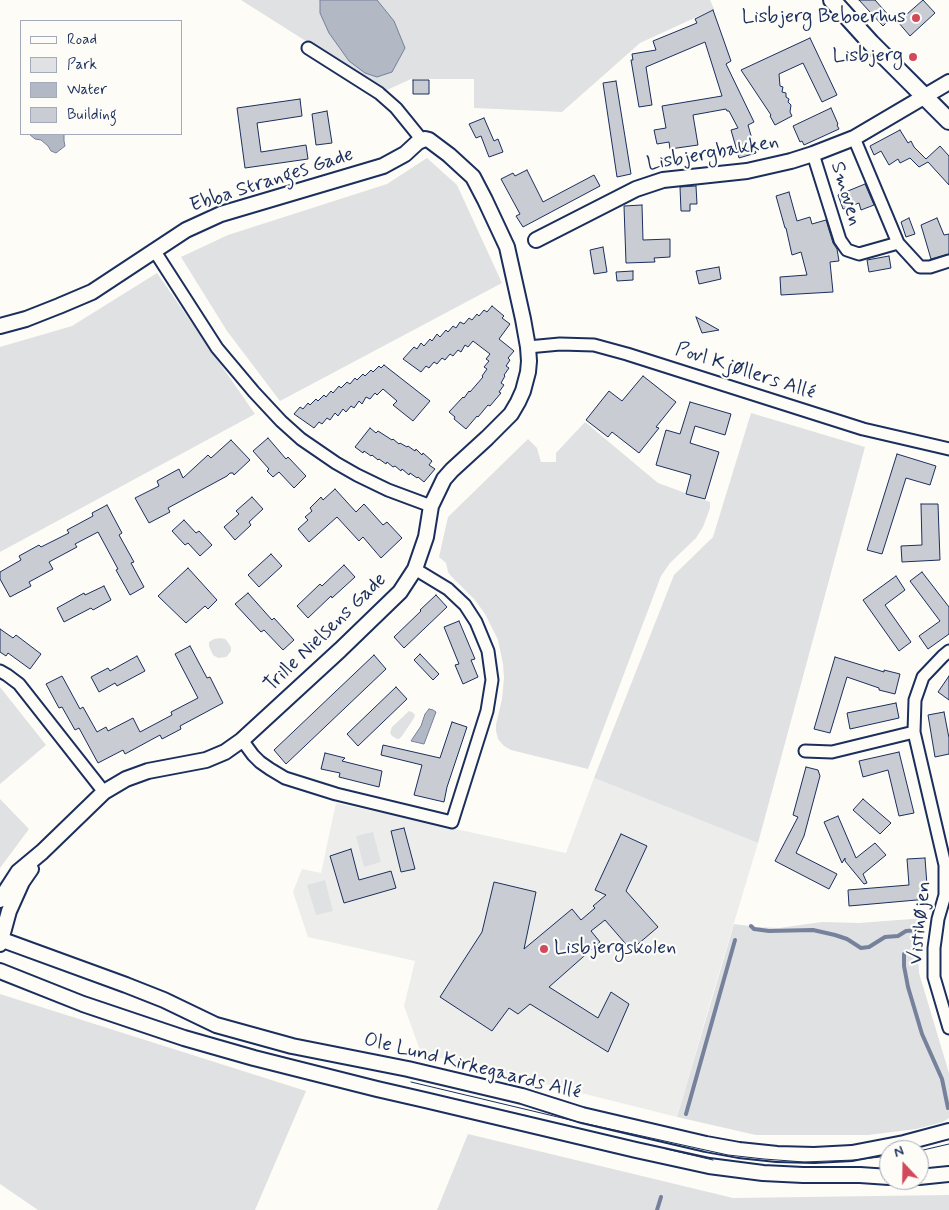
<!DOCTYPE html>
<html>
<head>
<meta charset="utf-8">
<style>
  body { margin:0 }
  #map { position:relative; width:949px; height:1210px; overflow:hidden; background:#fdfcf7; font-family:Mynerve,sans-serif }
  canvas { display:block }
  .legend { position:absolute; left:20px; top:20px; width:162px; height:115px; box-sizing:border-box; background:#fdfcf7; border:1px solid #a3aaba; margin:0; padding:6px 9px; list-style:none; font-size:15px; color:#1b2f5e }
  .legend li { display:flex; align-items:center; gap:10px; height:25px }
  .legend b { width:25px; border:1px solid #a3aaba }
  .north { position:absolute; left:879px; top:1140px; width:50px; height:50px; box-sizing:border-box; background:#fdfcf7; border:1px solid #a3aaba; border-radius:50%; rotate:339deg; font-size:14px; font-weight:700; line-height:20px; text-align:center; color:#1b2f5e }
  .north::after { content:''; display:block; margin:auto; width:18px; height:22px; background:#d1495b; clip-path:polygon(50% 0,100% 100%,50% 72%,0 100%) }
</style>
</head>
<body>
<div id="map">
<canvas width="949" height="1210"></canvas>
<ul class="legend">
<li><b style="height:6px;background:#fdfcf7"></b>Road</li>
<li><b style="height:14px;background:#e0e1e3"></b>Park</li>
<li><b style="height:14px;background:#b3b8c5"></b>Water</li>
<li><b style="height:14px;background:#c9ccd3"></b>Building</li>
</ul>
<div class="north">N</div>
</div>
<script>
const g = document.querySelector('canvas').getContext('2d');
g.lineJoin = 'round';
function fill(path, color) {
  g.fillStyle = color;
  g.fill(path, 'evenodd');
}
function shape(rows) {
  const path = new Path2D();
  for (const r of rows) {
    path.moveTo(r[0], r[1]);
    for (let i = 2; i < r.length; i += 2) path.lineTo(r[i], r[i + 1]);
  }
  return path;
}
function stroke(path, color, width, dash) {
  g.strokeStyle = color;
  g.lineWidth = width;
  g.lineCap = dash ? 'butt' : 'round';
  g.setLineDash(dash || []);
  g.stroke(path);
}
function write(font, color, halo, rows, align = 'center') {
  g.font = font + ' Mynerve,sans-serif';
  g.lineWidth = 4.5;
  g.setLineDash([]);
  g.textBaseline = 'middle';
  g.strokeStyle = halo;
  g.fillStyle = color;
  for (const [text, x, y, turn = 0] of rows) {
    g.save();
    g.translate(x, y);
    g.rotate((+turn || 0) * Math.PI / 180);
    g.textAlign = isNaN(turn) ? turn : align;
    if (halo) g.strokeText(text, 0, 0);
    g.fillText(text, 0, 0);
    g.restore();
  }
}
fill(shape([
  [594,778,758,843,712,996,677,1117,421,1053,404,1006,415,961,308,937,293,892,302,869,321,873,336,803,566,853]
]), '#edeeec');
fill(shape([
  [241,0,710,0,714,9,640,43,562,112,474,108,474,79,411,79,387,90,380,88],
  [427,158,457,185,502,283,280,401,227,331,181,257,228,235,387,184],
  [157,273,255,414,0,552,0,347,72,326],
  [751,413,865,447,758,843,594,778,674,575,713,537],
  [585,422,658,483,710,502,710,508,703,527,696,538,670,563,661,576,588,769,511,750,504,746,498,739,496,731,496,725,502,699,504,678,503,664,498,640,485,614,475,600,451,576,448,572,446,563,439,557,448,517,528,439,537,448,541,462,556,462,556,453],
  [221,638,225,639,227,641,231,647,231,651,229,654,226,657,218,658,213,655,209,646,209,642,214,639],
  [0,687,46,745,0,784],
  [409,711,412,712,415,715,414,718,402,736,399,739,397,739,392,736,390,733,392,727],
  [0,799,29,829,0,868],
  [373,832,381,862,364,867,356,836],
  [325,880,333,911,316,915,307,885],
  [925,918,918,951,919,973,949,1073,949,1118,943,1122,916,1129,868,1135,756,1135,677,1117,734,924,757,927,779,928,822,922,859,923],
  [0,994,306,1091,255,1210,38,1210,0,1184],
  [468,1134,733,1198,949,1195,949,1210,437,1210]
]), '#e0e1e3');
const water = shape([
  [320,0,377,0,394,21,405,48,392,72,377,77,365,73,349,61,329,33,320,13,320,0],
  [29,134,64,134,64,141,65,146,56,153,51,151,48,146,41,140,35,139,29,134],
  [429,709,433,710,436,712,424,744,411,741,421,726,425,714,429,709]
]);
fill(water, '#b3b8c5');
stroke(water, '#76819c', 1);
stroke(shape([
  [751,926,754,929,769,931,813,930,835,935,847,939,861,948,869,947,885,937,898,936,906,931,919,930],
  [904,954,904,966,908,987,922,1034,942,1079,948,1108],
  [686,1114,735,940],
  [657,1210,661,1197]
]), '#76819c', 4);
const building = shape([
  [859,0,875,0,891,18,883,26,859,0],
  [923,0,935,13,910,36,898,22,923,0],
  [713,10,731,61,726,64,754,122,748,125,756,153,739,158,731,130,738,128,729,111,727,111,726,109,693,115,698,145,670,149,669,142,657,144,654,130,666,128,662,106,722,96,705,42,646,67,652,105,639,107,631,60,633,60,632,54,656,50,653,41,697,23,695,19,713,10],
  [810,38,837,95,822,102,803,63,779,74,780,86,783,87,782,92,786,93,786,97,789,99,788,102,791,105,790,112,792,116,775,125,770,116,771,115,741,70,810,38],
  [413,80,429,80,429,94,413,94,413,80],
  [616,81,631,174,617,177,603,83,616,81],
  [300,99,302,116,257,123,261,152,306,145,308,159,245,168,237,108,300,99],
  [831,108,838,124,837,125,839,129,804,145,802,141,800,142,793,126,831,108],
  [327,111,332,143,316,145,312,114,327,111],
  [484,118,494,141,498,139,503,152,489,157,481,136,476,138,469,124,484,118],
  [900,130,908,143,911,141,914,147,926,159,940,146,949,156,949,185,928,162,919,167,910,158,900,163,898,159,889,165,881,151,874,155,870,146,900,130],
  [527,170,543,202,594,175,600,186,523,227,516,216,520,214,501,179,513,173,515,176,527,170],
  [865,184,874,205,861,210,859,203,843,209,838,195,865,184],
  [696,186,697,204,690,204,690,211,681,211,680,187,696,186],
  [789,192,797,221,810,217,812,224,826,220,833,243,837,249,839,261,830,262,833,292,781,295,780,277,807,275,801,252,792,255,786,228,785,228,776,196,789,192],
  [642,205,643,240,670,239,670,257,654,258,655,262,626,263,624,206,642,205],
  [909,218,915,234,906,237,901,222,909,218],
  [937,218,944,235,949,234,949,254,931,259,921,225,937,218],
  [603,247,607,272,594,274,590,250,603,247],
  [889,256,891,268,869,272,867,260,889,256],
  [719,267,721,279,699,284,696,271,719,267],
  [633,271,633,280,617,281,616,272,633,271],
  [492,306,504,316,502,318,510,324,499,339,514,351,508,358,510,360,506,366,509,368,504,375,505,376,501,383,504,385,499,392,501,393,490,406,488,405,478,417,477,416,466,429,454,419,455,417,449,412,463,397,464,398,469,391,470,392,483,377,482,376,487,369,484,367,489,361,486,359,490,354,473,341,468,347,465,345,461,352,458,350,453,356,450,354,445,360,442,358,437,364,434,362,429,368,426,366,421,372,403,359,414,347,417,349,421,343,424,346,430,339,432,341,437,334,440,337,446,330,448,332,453,326,456,328,460,322,464,324,469,318,472,320,477,314,479,316,484,310,487,312,492,306],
  [696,317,719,330,702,333,696,317],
  [384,365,430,401,413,421,393,405,397,401,383,389,377,395,375,393,370,399,366,397,362,404,359,401,354,408,351,406,346,412,343,409,338,416,335,413,330,420,327,418,322,424,319,422,314,428,294,414,300,407,303,409,308,403,310,405,316,399,318,401,324,395,326,397,331,391,333,393,339,386,341,388,347,382,350,384,355,378,357,380,363,374,365,376,371,370,373,372,379,366,381,368,384,365],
  [643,376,676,402,656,427,659,428,639,453,612,432,608,437,586,420,609,391,622,401,643,376],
  [690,402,731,414,725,435,695,426,690,443,719,452,705,499,686,494,691,475,656,465,666,430,680,434,690,402],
  [370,428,376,433,378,431,392,440,393,439,399,444,400,443,407,447,408,446,415,451,416,449,422,455,423,453,432,461,429,465,435,469,424,482,418,477,417,478,410,473,409,475,402,469,401,471,395,466,393,467,387,462,386,464,379,459,378,460,372,455,371,456,364,451,363,453,355,447,370,428],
  [268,438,286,459,288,457,306,476,294,488,279,472,273,477,267,471,269,469,253,451,268,438],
  [231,440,250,460,234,475,233,473,230,473,227,476,168,508,170,512,149,523,135,498,159,486,157,481,179,469,183,478,208,455,211,458,231,440],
  [897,454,936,466,930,485,906,478,882,554,867,550,897,454],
  [335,489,356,512,364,504,383,525,387,522,402,538,381,558,363,537,359,541,337,517,309,542,298,529,308,520,305,517,312,511,310,508,321,497,323,500,335,489],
  [252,497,263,509,249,522,251,525,235,540,224,527,239,514,236,511,252,497],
  [921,504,938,504,940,560,902,562,901,546,922,545,921,504],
  [107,505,122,533,119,535,134,562,131,563,144,587,130,595,116,570,118,569,98,532,75,544,77,547,49,562,53,569,29,582,31,586,10,597,0,579,0,572,21,560,19,556,39,545,41,547,69,533,67,530,93,516,92,513,107,505],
  [184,520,196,533,199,531,212,545,200,556,188,543,185,545,172,531,184,520],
  [271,554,282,566,259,587,248,575,271,554],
  [344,565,355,577,332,598,331,596,308,618,297,606,320,584,322,586,344,565],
  [188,568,217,600,208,609,205,606,186,623,158,596,188,568],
  [922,572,949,607,949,634,928,649,919,636,940,621,910,581,922,572],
  [896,576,905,590,885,605,911,642,899,651,863,600,896,576],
  [104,586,111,600,93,610,91,608,64,622,57,608,84,593,85,595,104,586],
  [248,593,272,620,274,618,294,640,283,650,264,630,261,632,235,604,248,593],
  [436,595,447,607,404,648,394,637,421,611,420,610,436,595],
  [459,621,475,659,471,660,478,677,463,684,455,665,459,664,444,627,459,621],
  [0,629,13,638,16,635,41,654,30,669,8,653,6,656,0,652,0,629],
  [190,646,207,678,210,677,223,703,180,726,181,729,162,739,160,735,125,754,123,750,98,763,79,728,75,730,62,707,59,708,46,684,62,676,80,709,83,707,97,732,106,727,108,731,133,718,140,732,172,715,171,712,198,698,175,654,190,646],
  [420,654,439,674,433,680,414,660,420,654],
  [374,655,386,669,286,764,274,750,374,655],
  [137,656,145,671,117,686,115,683,99,692,91,677,108,668,110,671,137,656],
  [835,657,884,672,884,670,900,674,895,694,879,690,879,688,847,677,830,733,814,729,835,657],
  [949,676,949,700,938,692,949,676],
  [396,687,407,699,358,746,347,734,396,687],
  [896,703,899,718,850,729,847,713,896,703],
  [944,712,949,738,949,754,935,757,928,715,944,712],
  [452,722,467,727,447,787,444,802,414,795,422,765,381,755,383,745,440,758,452,722],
  [899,752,914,813,899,816,888,770,863,777,859,761,899,752],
  [325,753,345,758,342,761,382,771,379,787,339,777,340,773,321,769,325,753],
  [806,767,818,770,820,776,804,836,796,853,837,874,829,889,775,861,798,817,793,815,806,767],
  [863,799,891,823,880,834,853,810,863,799],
  [838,816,856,858,875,843,886,855,863,874,867,883,864,884,845,861,845,858,842,863,824,822,838,816],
  [404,828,415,869,401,872,391,831,404,828],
  [621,834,647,846,626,891,658,927,631,950,605,920,591,931,600,942,549,987,598,1018,611,992,629,1004,608,1052,530,1004,518,1014,509,1008,492,1031,440,997,482,932,494,882,536,892,524,949,572,909,581,920,595,908,593,906,606,895,595,890,621,834],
  [351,849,359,880,391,871,396,888,344,903,330,856,351,849],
  [925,858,928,899,849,906,848,890,909,885,907,859,925,858]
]);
fill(building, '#c9ccd3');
stroke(building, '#1b2f5e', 1);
const minor = shape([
  [308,48,379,93,396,108,422,140],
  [854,138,898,243,920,267,930,267,949,261],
  [813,154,840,240,847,250,859,254,898,243],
  [154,250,217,348,254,392,281,421,301,439,336,463,357,475,388,490,431,506],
  [528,347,560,344,594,345,627,354,863,429,949,449],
  [949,651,943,656,923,677,915,700,914,732,945,865,945,895,938,919,934,948,934,977,949,1028],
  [0,671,7,675,19,684,104,792],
  [242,740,253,755,260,762,270,769,285,778,336,794,452,822,487,711,492,680,488,651,476,622,465,605,448,589,415,569],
  [805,751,832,752,914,732]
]);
const tertiary = shape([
  [536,240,636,189,663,180,747,171,791,161,813,154,854,138,949,82],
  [0,326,26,319,59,306,92,292,186,230,221,214,383,166,405,154,418,142,425,139,429,140,449,155,473,177,485,200,507,247,523,319,528,347,529,361,528,372,523,391,518,402,511,414,487,438,452,470,444,479,431,506,426,537,415,569,400,592,340,650,242,740,225,752,206,760,148,771,126,779,104,792,42,852,18,872,0,900],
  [0,939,126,985,164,1000,216,1025,292,1046,408,1069,522,1096,582,1115,706,1144,739,1150,777,1154,814,1155,852,1153,904,1143,949,1131],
  [0,944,9,911,22,882,31,869],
  [0,971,83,1004,184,1038,254,1058,377,1089,425,1100,636,1150,709,1166,763,1173,803,1175,860,1175,889,1177],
  [919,1177,949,1174]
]);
const secondary = shape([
  [832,0,871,43,949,121]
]);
stroke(minor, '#1b2f5e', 15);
stroke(tertiary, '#1b2f5e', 18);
stroke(secondary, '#1b2f5e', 20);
stroke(minor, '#fdfcf7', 11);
stroke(tertiary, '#fdfcf7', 14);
stroke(secondary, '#fdfcf7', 16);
stroke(shape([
  [411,1082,583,1123,728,1155,764,1159,804,1162,854,1160,889,1156],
  [666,1149,713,1160],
  [919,1151,949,1144]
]), '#1b2f5e', 1);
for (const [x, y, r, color] of [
  [916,18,5,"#d1495b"],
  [913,57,5,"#d1495b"],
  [544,949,5,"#d1495b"]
]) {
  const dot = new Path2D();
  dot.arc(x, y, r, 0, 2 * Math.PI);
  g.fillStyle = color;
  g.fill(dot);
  stroke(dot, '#fdfcf7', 2);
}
write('20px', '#1b2f5e', '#fdfcf7', [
  ["Lisbjerg Beboerhus",906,18],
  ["Lisbjerg",903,57],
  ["Lisbjergskolen",554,949,"left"]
], 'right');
write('20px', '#1b2f5e', '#fdfcf7', [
  ["Lisbjergbakken",713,154,-10],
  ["Ebba Stranges Gade",272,181,-18],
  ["Smoven",845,194,73],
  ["Povl Kjøllers Allé",745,372,18],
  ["Trille Nielsens Gade",326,633,-44],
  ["Vistihøjen",921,923,-84],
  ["Ole Lund Kirkegaards Allé",472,1067,14]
]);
</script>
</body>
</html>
